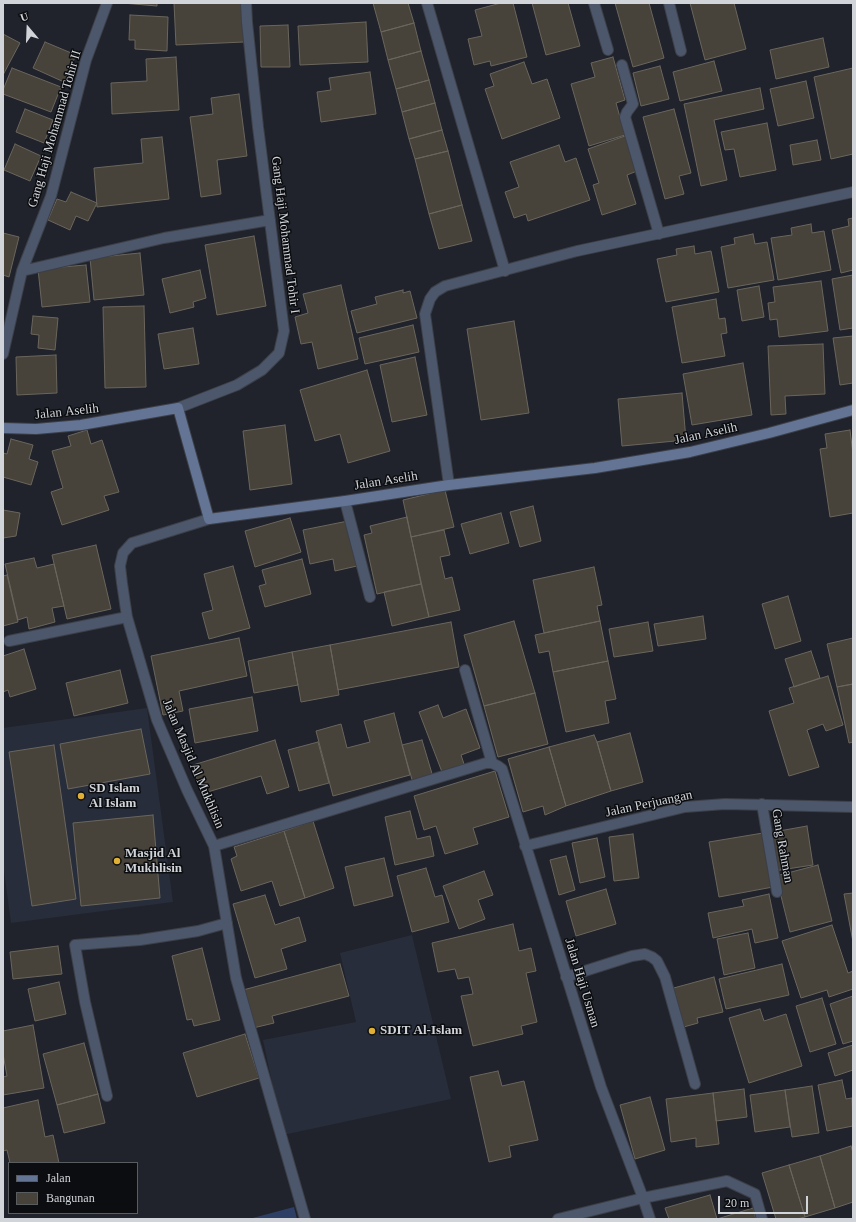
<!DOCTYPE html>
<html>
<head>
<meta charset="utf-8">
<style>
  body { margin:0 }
  #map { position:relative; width:856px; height:1222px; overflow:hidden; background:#20232b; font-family:"Times New Roman",serif }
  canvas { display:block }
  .frame { position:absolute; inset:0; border:4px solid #d1d4d9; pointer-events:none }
  .legend { position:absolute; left:8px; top:1162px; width:130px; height:52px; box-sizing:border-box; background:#0b0d10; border:1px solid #5a5d60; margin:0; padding:5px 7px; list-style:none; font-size:12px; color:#d1d4d9 }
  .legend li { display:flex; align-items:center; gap:8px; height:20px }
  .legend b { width:20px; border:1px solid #5a5d60 }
  .north { position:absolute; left:8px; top:8px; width:40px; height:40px; -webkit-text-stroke:3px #0b0d10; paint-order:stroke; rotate:341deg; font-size:11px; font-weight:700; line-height:16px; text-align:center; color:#d1d4d9 }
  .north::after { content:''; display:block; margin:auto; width:14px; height:18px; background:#d1d4d9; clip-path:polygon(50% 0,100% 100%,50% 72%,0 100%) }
  .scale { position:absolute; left:718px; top:1196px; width:90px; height:18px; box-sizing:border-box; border:2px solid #d1d4d9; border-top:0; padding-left:5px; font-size:12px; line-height:14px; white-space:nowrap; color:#d1d4d9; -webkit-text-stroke:3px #0b0d10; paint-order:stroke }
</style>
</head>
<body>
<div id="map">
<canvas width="856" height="1222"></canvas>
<div class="frame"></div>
<ul class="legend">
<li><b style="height:5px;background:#637495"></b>Jalan</li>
<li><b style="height:11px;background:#47433b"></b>Bangunan</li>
</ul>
<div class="north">U</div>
<div class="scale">20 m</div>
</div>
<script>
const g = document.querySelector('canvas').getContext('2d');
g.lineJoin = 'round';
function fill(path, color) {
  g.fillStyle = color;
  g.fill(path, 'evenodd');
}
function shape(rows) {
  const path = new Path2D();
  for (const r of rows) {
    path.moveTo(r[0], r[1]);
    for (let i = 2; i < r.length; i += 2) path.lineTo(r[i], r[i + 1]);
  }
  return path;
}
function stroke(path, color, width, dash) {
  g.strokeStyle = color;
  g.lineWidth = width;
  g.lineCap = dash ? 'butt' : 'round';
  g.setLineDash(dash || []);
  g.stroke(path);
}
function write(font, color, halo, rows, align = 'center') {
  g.font = font + ' "Times New Roman",serif';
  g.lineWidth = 3;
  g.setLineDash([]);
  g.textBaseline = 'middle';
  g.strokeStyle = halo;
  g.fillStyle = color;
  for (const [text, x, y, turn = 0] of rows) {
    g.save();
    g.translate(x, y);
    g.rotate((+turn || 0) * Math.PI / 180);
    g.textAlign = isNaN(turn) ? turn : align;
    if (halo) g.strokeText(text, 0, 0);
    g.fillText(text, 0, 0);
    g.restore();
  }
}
fill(shape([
  [147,708,173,902,11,923,3,863,3,728],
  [412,935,451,1099,283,1135,263,1040,356,1022,340,953]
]), '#272d3a');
fill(shape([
  [294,1207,297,1219,249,1219]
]), '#2d3f65');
const building = shape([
  [122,3,157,3,157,6,122,3],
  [174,3,242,3,244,42,176,45,174,3],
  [373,3,408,3,414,23,381,32,373,3],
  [501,3,513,3,527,57,491,66,490,61,474,65,468,39,482,36,475,10,501,3],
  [532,3,568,3,580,46,546,55,532,3],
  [615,3,649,3,664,58,633,67,615,3],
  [690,3,734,3,746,49,705,60,690,3],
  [130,15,168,17,167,51,135,49,135,40,129,40,130,15],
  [366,22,368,62,300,65,298,26,366,22],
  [414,23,421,51,388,60,381,32,414,23],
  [288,25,290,67,261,67,260,26,288,25],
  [3,34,20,43,3,75,3,34],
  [823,38,829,67,776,79,770,50,823,38],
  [45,42,76,55,64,82,33,68,45,42],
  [421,51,429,80,396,89,388,60,421,51],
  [176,57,179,110,112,114,111,83,147,81,146,59,176,57],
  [613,57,625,100,616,103,625,135,589,146,571,84,595,77,591,63,613,57],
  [714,61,722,91,680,101,673,72,714,61],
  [524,62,532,84,547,79,560,118,502,139,485,89,494,86,490,74,524,62],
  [660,66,669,99,641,106,633,73,660,66],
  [12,68,61,87,51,112,3,94,3,90,12,68],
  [853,68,853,154,831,159,814,77,853,68],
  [370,72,376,114,321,122,317,92,331,90,329,78,370,72],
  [429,80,435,103,402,112,396,89,429,80],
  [806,81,814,118,778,126,770,89,806,81],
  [760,88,764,109,714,120,727,180,701,186,684,104,760,88],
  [239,94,247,156,217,160,221,194,201,197,190,117,213,114,211,98,239,94],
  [435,103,442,130,409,139,402,112,435,103],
  [25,109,53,120,44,143,16,132,25,109],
  [674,109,691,173,679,176,684,194,665,199,643,117,674,109],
  [767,123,776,170,740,177,734,149,725,150,721,132,767,123],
  [442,130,448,151,415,159,409,139,442,130],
  [625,136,637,171,627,175,636,204,602,215,593,185,599,183,588,149,625,136],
  [162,137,169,199,97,207,94,168,143,163,141,139,162,137],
  [817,140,821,160,793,165,790,145,817,140],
  [15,144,41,156,30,181,4,170,15,144],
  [559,145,565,162,576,158,590,200,528,221,526,214,514,218,505,192,519,187,510,162,559,145],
  [448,151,462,205,429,214,415,159,448,151],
  [71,192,97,203,88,221,76,216,70,230,48,220,57,199,66,202,71,192],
  [462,205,472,241,439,249,429,214,462,205],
  [853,218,853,270,841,273,832,230,849,226,848,219,853,218],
  [811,224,812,233,824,231,831,270,778,280,771,238,792,235,791,228,811,224],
  [3,233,19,237,9,277,3,275,3,233],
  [753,234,755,244,767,242,774,280,728,288,721,247,735,244,734,238,753,234],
  [254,236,266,306,217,315,205,245,254,236],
  [694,246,695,254,711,251,719,292,666,302,657,259,677,255,676,249,694,246],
  [140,253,144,295,94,300,90,258,140,253],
  [86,265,90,302,42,307,38,269,86,265],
  [200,270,206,298,193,302,194,307,170,313,162,279,200,270],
  [853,275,853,328,840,330,832,279,853,275],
  [821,281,828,331,779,337,777,319,770,320,768,303,775,302,773,287,821,281],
  [341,285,358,359,318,369,312,342,301,344,295,317,308,313,303,294,341,285],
  [759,286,764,317,742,321,737,290,759,286],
  [403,290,403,293,410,291,417,318,357,333,351,311,377,304,375,297,403,290],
  [716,299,719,319,725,318,727,333,721,334,725,356,682,363,672,307,716,299],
  [144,306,146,387,105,388,103,307,144,306],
  [33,316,58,318,55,350,38,348,39,335,31,334,33,316],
  [514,321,529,413,481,420,467,329,514,321],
  [413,325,419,352,365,364,359,338,413,325],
  [193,328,199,364,164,369,158,334,193,328],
  [853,336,853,383,840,385,833,338,853,336],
  [823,344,825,394,785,396,786,414,771,415,768,346,823,344],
  [56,355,57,393,17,395,16,357,56,355],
  [415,357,427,415,392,422,380,365,415,357],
  [743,363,752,415,692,425,683,374,743,363],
  [367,370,390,451,348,463,340,434,315,441,300,390,367,370],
  [682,393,686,440,622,446,618,399,682,393],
  [285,425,292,484,250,490,243,431,285,425],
  [87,430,91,444,102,440,119,492,104,496,109,510,62,525,51,492,63,488,52,451,71,446,68,436,87,430],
  [850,430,853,454,853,513,830,517,820,449,827,448,825,434,850,430],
  [11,439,33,445,29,459,38,462,31,485,3,477,3,453,7,454,11,439],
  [445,490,454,527,411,537,403,500,445,490],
  [533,506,541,541,520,547,510,512,533,506],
  [3,510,20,513,16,536,3,538,3,510],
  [501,513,509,543,470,554,461,524,501,513],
  [407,517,421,584,377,594,364,535,372,533,370,526,407,517],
  [290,518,301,552,255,567,245,531,290,518],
  [348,521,357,566,335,571,333,559,310,564,303,530,348,521],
  [444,530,450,555,440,557,445,579,452,577,460,610,429,617,411,537,444,530],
  [96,545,111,609,67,619,52,555,96,545],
  [34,558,37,568,54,564,64,606,52,608,55,622,29,629,27,617,18,620,5,564,34,558],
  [302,559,311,594,265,607,259,586,266,584,262,570,302,559],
  [233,566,250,628,209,639,202,613,213,610,204,574,233,566],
  [594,567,602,605,597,606,600,621,544,633,533,580,594,567],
  [7,575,18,622,3,626,3,576,7,575],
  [421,584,429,617,392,626,384,592,421,584],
  [788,596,801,641,775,649,762,604,788,596],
  [703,616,706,639,658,646,654,624,703,616],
  [514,621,535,693,484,706,464,635,514,621],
  [600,621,608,661,553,672,549,651,539,653,535,635,600,621],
  [451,622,459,667,338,690,330,645,451,622],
  [648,622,653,651,614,657,609,629,648,622],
  [239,638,247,676,179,691,183,711,163,715,151,656,239,638],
  [853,638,853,684,837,687,827,644,853,638],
  [330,645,339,695,301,702,292,652,330,645],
  [24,649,36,689,10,697,8,690,3,692,3,656,24,649],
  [811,651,820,678,794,687,785,659,811,651],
  [292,652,298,685,254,693,248,661,292,652],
  [608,661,616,699,605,701,609,723,566,732,553,672,608,661],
  [120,670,128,703,74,716,66,683,120,670],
  [828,676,843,725,826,731,823,724,807,730,819,767,789,776,769,711,794,703,789,688,828,676],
  [853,684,853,742,849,743,837,687,853,684],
  [535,693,548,744,498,757,484,706,535,693],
  [252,697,258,731,195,743,189,709,252,697],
  [438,705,443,718,466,709,480,748,461,755,464,764,442,772,419,712,438,705],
  [394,713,410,775,333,796,316,731,341,724,347,748,370,742,364,721,394,713],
  [141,729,150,774,68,789,60,744,141,729],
  [630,733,643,782,611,791,597,742,630,733],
  [594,735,597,742,611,791,566,806,549,747,594,735],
  [275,740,289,787,267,794,261,776,201,794,193,765,275,740],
  [422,740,433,777,413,783,402,745,422,740],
  [318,742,329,783,299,791,288,750,318,742],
  [54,745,76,899,32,906,9,752,54,745],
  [549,747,566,806,545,815,543,806,523,812,508,759,549,747],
  [495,771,509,817,473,828,478,844,445,854,436,826,424,830,414,796,495,771],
  [410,811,417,839,430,836,434,856,395,865,385,817,410,811],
  [153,815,160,898,81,906,73,823,153,815],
  [313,821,334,888,305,898,284,831,313,821],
  [807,826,813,865,774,871,768,833,807,826],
  [284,831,305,898,280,906,272,881,241,891,231,859,237,856,234,847,284,831],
  [763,833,773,887,719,897,709,842,763,833],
  [633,834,639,878,614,881,609,837,633,834],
  [597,838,605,877,580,883,572,843,597,838],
  [566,856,575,890,559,895,550,860,566,856],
  [384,858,393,896,354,906,345,867,384,858],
  [818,865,832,921,790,932,776,876,818,865],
  [426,868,435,897,442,895,449,922,412,932,397,876,426,868],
  [484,871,493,895,478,900,485,919,459,929,443,886,484,871],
  [606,889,616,924,576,936,566,901,606,889],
  [853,893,853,942,844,894,853,893],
  [769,894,778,938,755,943,752,929,713,938,708,913,744,906,742,900,769,894],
  [265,895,275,925,299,917,306,941,281,949,287,969,255,978,233,904,265,895],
  [513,924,519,951,531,948,536,971,526,973,537,1022,521,1026,523,1034,473,1046,461,996,473,994,469,977,458,979,455,969,438,972,432,943,513,924],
  [832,925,848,973,853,971,853,989,829,997,827,990,801,998,782,941,832,925],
  [748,933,755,968,724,975,717,939,748,933],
  [58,946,62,974,13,979,10,952,58,946],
  [202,948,220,1020,194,1026,192,1019,187,1020,172,956,202,948],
  [340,964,349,996,272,1016,274,1023,253,1028,243,990,340,964],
  [782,964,789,995,726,1009,719,979,782,964],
  [714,977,723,1012,697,1018,698,1023,680,1028,670,989,714,977],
  [59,982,66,1014,35,1021,28,989,59,982],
  [853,996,853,1041,843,1044,830,1004,853,996],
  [822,998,836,1044,810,1052,796,1006,822,998],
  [760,1009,764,1021,786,1014,802,1066,749,1083,729,1018,760,1009],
  [33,1025,44,1088,3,1095,3,1077,7,1076,3,1054,3,1031,33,1025],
  [245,1034,259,1078,197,1097,183,1053,245,1034],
  [84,1043,98,1094,57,1105,43,1054,84,1043],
  [853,1045,853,1070,835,1076,828,1053,853,1045],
  [498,1071,502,1086,524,1081,538,1140,509,1146,511,1157,489,1162,470,1077,498,1071],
  [842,1080,846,1099,852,1098,853,1126,827,1131,818,1085,842,1080],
  [812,1086,819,1133,792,1137,785,1090,812,1086],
  [744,1089,747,1117,716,1121,713,1093,744,1089],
  [785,1090,790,1127,755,1132,750,1095,785,1090],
  [713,1093,719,1144,696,1147,696,1138,671,1142,666,1099,713,1093],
  [98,1094,105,1123,64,1133,57,1105,98,1094],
  [650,1097,665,1150,635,1159,620,1105,650,1097],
  [38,1100,45,1137,53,1135,59,1163,10,1163,7,1150,3,1151,3,1108,38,1100],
  [851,1146,853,1153,853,1202,835,1208,820,1156,851,1146],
  [820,1156,835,1208,805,1217,789,1165,820,1156],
  [789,1165,805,1217,797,1219,776,1219,762,1173,789,1165],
  [710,1195,717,1219,753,1208,756,1219,669,1219,665,1208,710,1195]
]);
fill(building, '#47433b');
stroke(building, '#6a665d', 1);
const lane = shape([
  [762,804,777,892]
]);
const street = shape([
  [427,3,505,271],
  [594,3,608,50],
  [669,3,681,51],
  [622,65,633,104,627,112,625,117,659,234],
  [22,271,164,238,270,220],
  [3,354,22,271,51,196,86,60,107,3],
  [178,408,237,385,262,370,279,353,284,331,258,127,247,22,246,3],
  [449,485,425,314,430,299,435,292,445,286,577,251,853,192],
  [345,501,370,597],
  [209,519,132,543,123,553,120,566,122,583,127,617,157,720,187,790,214,846,236,978,305,1219],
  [9,641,127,617],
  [465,670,492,763],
  [214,846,486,763,492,763,498,766,502,769,601,1087,643,1198,650,1219],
  [525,846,685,807,725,804,853,807],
  [566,977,632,956,645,954,652,957,657,961,665,977,695,1084],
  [107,1096,85,1002,75,945,140,940,198,931,227,923],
  [558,1219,643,1198,727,1181,755,1194,762,1219]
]);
const secondary = shape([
  [3,428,36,429,81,425,178,408,209,519,345,501,449,485,595,468,690,452,769,433,853,410]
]);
stroke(lane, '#3c3f47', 12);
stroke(street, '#3c3f47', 12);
stroke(secondary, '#3c3f47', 12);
stroke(lane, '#4c576c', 10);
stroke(street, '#4c576c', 10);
stroke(secondary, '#637495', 10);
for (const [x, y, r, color] of [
  [81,796,4,"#e0b034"],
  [117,861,4,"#e0b034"],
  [372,1031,4,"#e0b034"]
]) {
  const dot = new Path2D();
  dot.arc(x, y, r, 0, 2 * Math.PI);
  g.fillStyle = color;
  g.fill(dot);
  stroke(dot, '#0b0d10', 1.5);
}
write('13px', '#d1d4d9', '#0b0d10', [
  ["Gang Haji Mohammad Tohir II",55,129,-74],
  ["Gang Haji Mohammad Tohir I",285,235,83],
  ["Jalan Aselih",67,412,-6],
  ["Jalan Aselih",706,434,-12],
  ["Jalan Aselih",386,481,-9],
  ["Jalan Masjid Al Mukhlisin",193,764,67],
  ["Jalan Perjuangan",649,804,-12],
  ["Gang Rahman",782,846,80],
  ["Jalan Haji Usman",582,983,73]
]);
write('bold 13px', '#d1d4d9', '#0b0d10', [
  ["SD Islam",89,789],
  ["Al Islam",89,804],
  ["Masjid Al",125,854],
  ["Mukhlisin",125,869],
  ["SDIT Al-Islam",380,1031]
], 'left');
</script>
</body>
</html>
